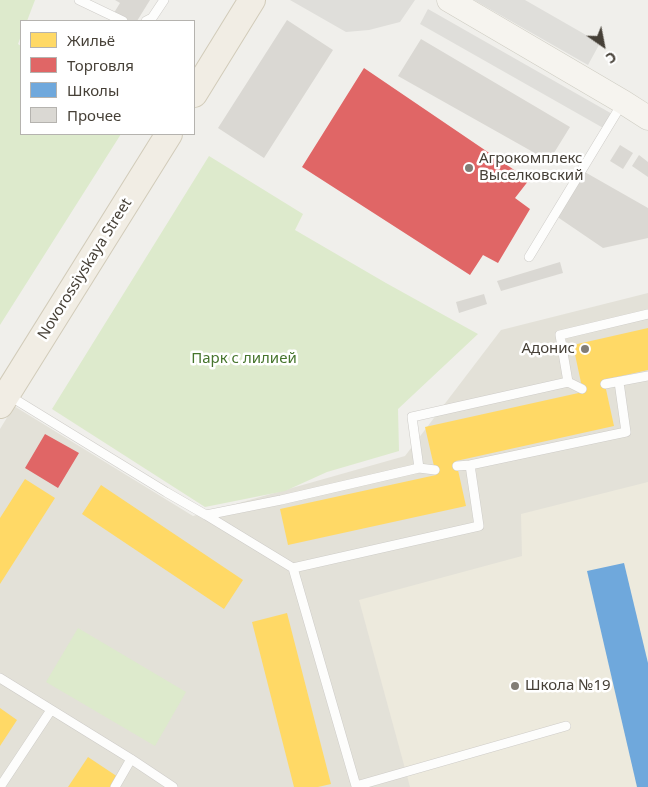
<!DOCTYPE html>
<html>
<head>
<meta charset="utf-8">
<style>
  body { margin:0 }
  #map { position:relative; width:648px; height:787px; overflow:hidden; background:#f0efeb; font-family:"Noto Sans",sans-serif }
  canvas { display:block }
  .legend { position:absolute; left:20px; top:20px; width:175px; height:115px; box-sizing:border-box; background:#fff; border:1px solid #b5b3af; margin:0; padding:6px 9px; list-style:none; font-size:15px; color:#464037 }
  .legend li { display:flex; align-items:center; gap:10px; height:25px }
  .legend b { width:25px; border:1px solid #b5b3af }
  .north { position:absolute; left:578px; top:20px; width:50px; height:50px; -webkit-text-stroke:4px #fff; paint-order:stroke; rotate:147deg; font-size:14px; font-weight:700; line-height:20px; text-align:center; color:#464037 }
  .north::after { content:''; display:block; margin:auto; width:18px; height:22px; background:#464037; clip-path:polygon(50% 0,100% 100%,50% 72%,0 100%) }
</style>
</head>
<body>
<div id="map">
<canvas width="648" height="787"></canvas>
<ul class="legend">
<li><b style="height:14px;background:#ffd966"></b>Жильё</li>
<li><b style="height:14px;background:#e06666"></b>Торговля</li>
<li><b style="height:14px;background:#6fa8dc"></b>Школы</li>
<li><b style="height:14px;background:#dad8d3"></b>Прочее</li>
</ul>
<div class="north">С</div>
</div>
<script>
const g = document.querySelector('canvas').getContext('2d');
g.lineJoin = 'round';
function fill(path, color) {
  g.fillStyle = color;
  g.fill(path, 'evenodd');
}
function shape(rows) {
  const path = new Path2D();
  for (const r of rows) {
    path.moveTo(r[0], r[1]);
    for (let i = 2; i < r.length; i += 2) path.lineTo(r[i], r[i + 1]);
  }
  return path;
}
function stroke(path, color, width, dash) {
  g.strokeStyle = color;
  g.lineWidth = width;
  g.lineCap = dash ? 'butt' : 'round';
  g.setLineDash(dash || []);
  g.stroke(path);
}
function write(font, color, halo, rows, align = 'center') {
  g.font = font + ' "Noto Sans",sans-serif';
  g.lineWidth = 5;
  g.setLineDash([]);
  g.textBaseline = 'middle';
  g.strokeStyle = halo;
  g.fillStyle = color;
  for (const [text, x, y, turn = 0] of rows) {
    g.save();
    g.translate(x, y);
    g.rotate((+turn || 0) * Math.PI / 180);
    g.textAlign = isNaN(turn) ? turn : align;
    if (halo) g.strokeText(text, 0, 0);
    g.fillText(text, 0, 0);
    g.restore();
  }
}
fill(shape([
  [648,293,648,787,0,787,0,429,14,406,193,516,405,456,501,330]
]), '#e3e1d8');
fill(shape([
  [648,482,648,787,410,787,359,600,522,556,521,514]
]), '#edeadd');
fill(shape([
  [0,0,35,0,27,21,21,21,21,36,18,44,21,46,21,134,121,134,0,325],
  [209,156,303,214,295,230,386,283,478,334,398,409,399,451,327,472,285,491,205,507,52,409],
  [78,628,186,692,155,746,46,682]
]), '#ddeacc');
fill(shape([
  [290,0,415,0,400,22,369,30,346,32],
  [474,0,525,0,600,43,588,65],
  [428,9,614,115,605,129,420,24]
]), '#dfdeda');
fill(shape([
  [648,328,648,370,604,380,614,426,456,461,466,506,288,545,280,509,436,475,425,427,583,392,573,345],
  [25,479,55,498,0,584,0,518],
  [101,485,243,580,224,609,82,514],
  [287,613,331,784,318,787,294,787,252,622],
  [0,708,17,720,0,746],
  [88,757,118,777,112,787,68,787]
]), '#ffd966');
fill(shape([
  [364,68,529,180,515,198,530,209,498,263,483,255,470,275,302,167],
  [45,434,79,453,58,488,25,468]
]), '#e06666');
fill(shape([
  [624,563,648,663,648,787,637,787,587,571]
]), '#6fa8dc');
fill(shape([
  [115,0,150,0,137,21,109,21,120,3],
  [287,20,333,50,264,158,218,128],
  [421,39,570,127,549,161,398,76],
  [620,145,633,153,623,169,610,161],
  [639,155,648,162,648,177,632,166],
  [583,171,648,208,648,238,603,248,556,216],
  [560,262,563,273,501,291,497,281],
  [484,294,487,304,459,313,456,302]
]), '#dad8d3');
const lane = shape([
  [79,0,123,21],
  [146,21,152,18,164,0],
  [529,257,623,102],
  [605,384,648,376],
  [582,389,568,382,560,335,648,314],
  [8,395,166,492,206,515,281,500,419,468],
  [457,466,470,465,626,432,619,382],
  [435,470,419,468,412,417,568,382],
  [206,515,293,568,479,526,470,465],
  [293,568,356,786,566,726],
  [0,678,131,759,173,787],
  [0,787,51,710],
  [115,787,131,759]
]);
const secondary = shape([
  [449,0,623,102,648,118]
]);
const primary = shape([
  [194,94,252,0],
  [0,405,169,134]
]);
stroke(lane, '#ceccc8', 10);
stroke(secondary, '#ceccc2', 25);
stroke(primary, '#d1cbb9', 28);
stroke(lane, '#fdfdfc', 9);
stroke(secondary, '#f6f4ef', 24);
stroke(primary, '#f1ede4', 26);
for (const [x, y, r, color] of [
  [469,168,5,"#827d76"],
  [585,349,5,"#827d76"],
  [515,686,5,"#827d76"]
]) {
  const dot = new Path2D();
  dot.arc(x, y, r, 0, 2 * Math.PI);
  g.fillStyle = color;
  g.fill(dot);
  stroke(dot, '#fff', 2);
}
write('15px', '#464037', '#fff', [
  ["Агрокомплекс",479,159],
  ["Выселковский",479,176],
  ["Адонис",575,349,"right"],
  ["Школа №19",525,686]
], 'left');
write('15px', '#464037', '#fff', [
  ["Novorossiyskaya Street",85,269,-58]
]);
write('15px', '#46752d', '#fff', [
  ["Парк с лилией",244,359]
]);
</script>
</body>
</html>
